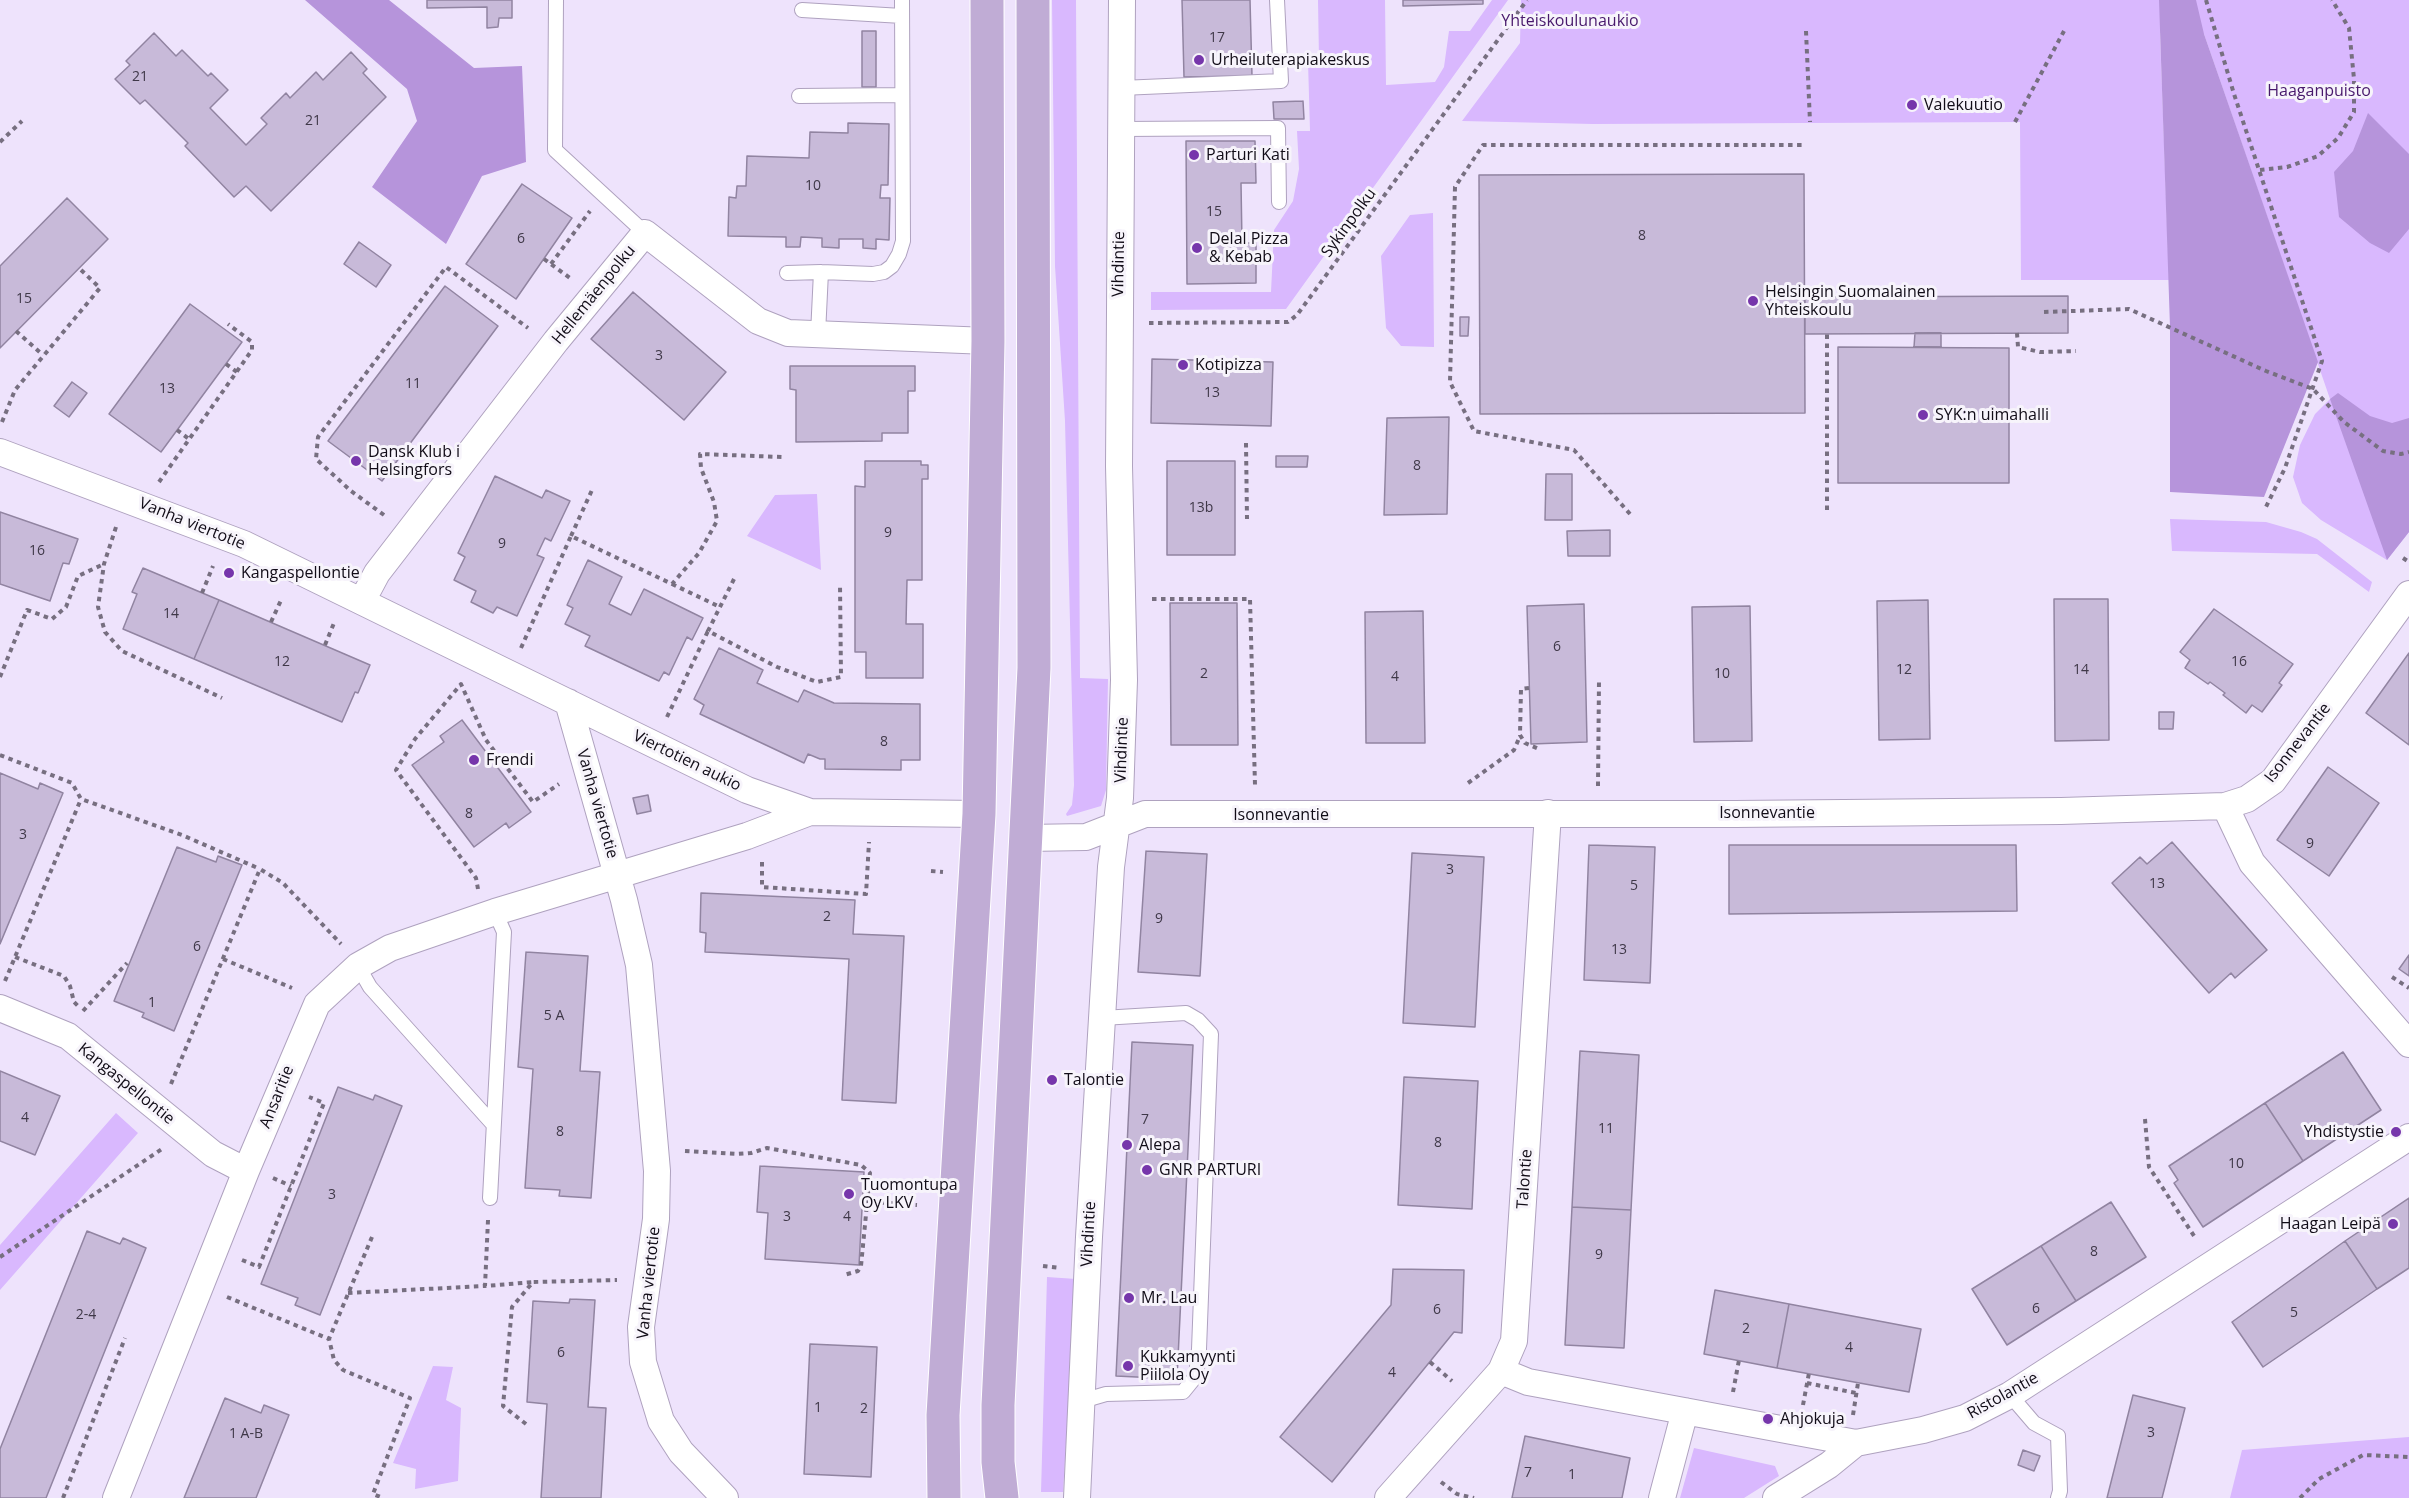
<!DOCTYPE html>
<html>
<head>
<meta charset="utf-8">
<style>
  body { margin:0 }
  canvas { display:block; background:#eee3fc }
</style>
</head>
<body>
<canvas width="2409" height="1498"></canvas>
<script>
const g = document.querySelector('canvas').getContext('2d');
g.lineJoin = 'round';
function fill(path, color) {
  g.fillStyle = color;
  g.fill(path, 'evenodd');
}
function shape(rows) {
  const path = new Path2D();
  for (const r of rows) {
    path.moveTo(r[0], r[1]);
    for (let i = 2; i < r.length; i += 2) path.lineTo(r[i], r[i + 1]);
  }
  return path;
}
function stroke(path, color, width, dash) {
  g.strokeStyle = color;
  g.lineWidth = width;
  g.lineCap = dash ? 'butt' : 'round';
  g.setLineDash(dash || []);
  g.stroke(path);
}
function write(font, color, halo, rows, align = 'center') {
  g.font = font + ' "Open Sans",sans-serif';
  g.lineWidth = 6;
  g.setLineDash([]);
  g.textBaseline = 'middle';
  g.strokeStyle = halo;
  g.fillStyle = color;
  for (const [text, x, y, turn = 0] of rows) {
    g.save();
    g.translate(x, y);
    g.rotate((+turn || 0) * Math.PI / 180);
    g.textAlign = isNaN(turn) ? turn : align;
    if (halo) g.strokeText(text, 0, 0);
    g.fillText(text, 0, 0);
    g.restore();
  }
}
fill(shape([
  [1052,0,1076,0,1080,678,1108,679,1106,790,1101,806,1067,816,1066,814,1072,805,1074,785,1065,421,1055,266],
  [1318,0,1385,0,1386,85,1435,82,1444,67,1449,31,1470,31,1492,0,1508,0,1286,309,1151,310,1151,292,1271,292,1274,230,1293,201,1299,169,1297,131,1310,131,1308,61,1319,60],
  [1521,0,2409,0,2409,532,2387,560,2321,520,2302,503,2293,477,2300,445,2315,414,2330,399,2204,34,2160,33,2169,280,2021,280,2020,122,1593,124,1462,121,1520,43],
  [1433,213,1434,347,1401,346,1386,328,1381,256,1410,215],
  [817,494,821,570,747,536,775,495],
  [2170,519,2266,522,2301,532,2317,539,2372,582,2369,592,2317,554,2172,551],
  [116,1113,138,1133,0,1290,0,1245],
  [1047,1277,1076,1279,1063,1492,1041,1492],
  [433,1366,453,1367,446,1400,461,1408,458,1481,415,1489,416,1469,393,1463],
  [2409,1437,2409,1498,2230,1498,2242,1450],
  [1694,1448,1775,1466,1779,1476,1744,1498,1680,1498]
]), '#d9b8fe');
fill(shape([
  [305,0,389,0,474,68,522,66,526,162,482,176,446,244,372,187,417,121,407,89],
  [2159,0,2196,0,2204,34,2318,362,2264,497,2170,492,2170,327],
  [2368,113,2409,154,2409,229,2389,253,2370,243,2339,217,2334,172,2353,151],
  [2338,393,2370,416,2392,423,2409,418,2409,532,2387,560,2330,399]
]), '#b694db');
const building = shape([
  [427,0,512,0,512,18,499,18,498,27,487,28,487,7,427,8,427,0],
  [1182,0,1250,0,1252,76,1184,77,1182,0],
  [1403,0,1483,0,1483,4,1403,6,1403,0],
  [862,31,876,31,876,87,862,87,862,31],
  [154,33,176,56,182,50,208,76,211,73,228,90,210,108,246,145,267,124,261,118,286,93,290,98,316,72,323,80,351,52,367,69,363,73,386,97,271,211,246,186,234,197,185,146,188,143,145,100,140,104,115,79,130,65,126,61,154,33],
  [1303,101,1304,119,1274,119,1273,102,1303,101],
  [848,123,889,124,888,185,881,185,880,198,890,198,889,240,876,239,876,249,863,248,863,239,839,239,839,248,822,247,822,238,801,237,800,247,786,247,786,237,728,236,729,197,736,198,737,186,746,186,747,156,809,158,810,132,848,133,848,123],
  [1186,141,1255,141,1256,183,1241,183,1242,243,1256,243,1256,283,1187,284,1186,141],
  [1804,174,1805,413,1480,414,1479,175,1804,174],
  [522,184,572,218,516,299,466,264,522,184],
  [67,198,108,239,0,348,0,266,67,198],
  [359,242,391,265,376,287,344,264,359,242],
  [445,286,498,326,382,481,328,441,445,286],
  [633,292,726,372,684,420,591,339,633,292],
  [2068,296,2068,333,1805,334,1805,297,2068,296],
  [190,304,242,342,161,452,109,414,190,304],
  [1460,317,1469,317,1468,336,1460,336,1460,317],
  [1915,333,1941,333,1941,347,1914,347,1915,333],
  [1838,347,2009,348,2009,483,1838,483,1838,347],
  [1152,359,1273,362,1271,426,1151,423,1152,359],
  [790,366,915,366,915,391,908,391,908,433,882,433,882,441,796,442,796,390,790,389,790,366],
  [72,382,87,393,69,417,54,406,72,382],
  [1449,417,1447,514,1384,515,1387,418,1449,417],
  [1276,456,1308,456,1307,467,1276,467,1276,456],
  [865,461,921,461,921,465,928,465,928,479,922,479,922,580,907,580,906,624,923,624,923,678,866,678,866,652,855,652,855,486,865,487,865,461],
  [1167,461,1235,461,1235,555,1167,555,1167,461],
  [1546,474,1572,474,1572,520,1545,520,1546,474],
  [495,476,542,498,546,490,570,501,551,541,545,538,537,555,544,558,517,616,497,607,493,613,471,602,476,591,454,580,465,557,458,553,495,476],
  [0,512,78,539,69,564,63,563,50,601,0,584,0,512],
  [1610,530,1610,556,1568,556,1567,531,1610,530],
  [588,560,622,577,609,604,631,615,644,589,703,618,692,640,687,637,669,675,664,672,659,681,585,646,590,636,565,624,573,608,567,605,588,560],
  [143,568,219,600,194,659,123,629,137,594,132,592,143,568],
  [2054,599,2108,599,2109,740,2055,741,2054,599],
  [219,600,370,665,358,693,355,692,342,722,194,659,219,600],
  [1928,600,1930,739,1879,740,1877,601,1928,600],
  [1170,603,1237,603,1238,745,1171,745,1170,603],
  [1584,604,1587,742,1531,744,1527,606,1584,604],
  [1750,606,1752,741,1694,742,1692,607,1750,606],
  [2214,609,2293,664,2279,683,2282,685,2262,712,2252,705,2246,713,2223,695,2225,693,2210,682,2208,684,2185,668,2190,660,2180,652,2214,609],
  [1423,611,1425,743,1366,743,1365,612,1423,611],
  [719,648,763,670,757,683,798,702,804,690,834,703,920,704,920,760,901,760,901,770,825,769,825,759,820,759,808,754,804,763,700,714,704,705,694,699,719,648],
  [2409,653,2409,745,2366,713,2409,653],
  [2159,712,2174,712,2173,729,2159,729,2159,712],
  [462,720,531,812,509,828,506,823,474,847,412,765,444,742,440,736,462,720],
  [2328,767,2379,803,2329,876,2277,840,2328,767],
  [0,773,38,789,40,783,63,793,0,944,0,773],
  [648,795,651,811,637,814,633,798,648,795],
  [2172,842,2267,950,2235,978,2231,973,2209,993,2112,883,2140,857,2147,864,2172,842],
  [1589,845,1655,847,1650,983,1584,980,1589,845],
  [1729,845,2016,845,2017,911,1729,914,1729,845],
  [177,847,216,862,218,856,242,865,174,1031,142,1017,144,1013,114,1001,177,847],
  [1146,851,1207,854,1200,976,1138,972,1146,851],
  [1412,853,1484,857,1475,1027,1403,1023,1412,853],
  [701,893,855,900,853,934,904,936,896,1103,842,1100,849,959,705,952,706,933,700,932,701,893],
  [526,952,588,956,580,1071,600,1072,591,1198,559,1196,560,1190,525,1188,533,1069,518,1067,526,952],
  [2409,955,2409,976,2399,969,2409,955],
  [1132,1042,1193,1045,1177,1379,1116,1376,1132,1042],
  [1580,1051,1639,1055,1631,1210,1572,1207,1580,1051],
  [2343,1052,2381,1110,2303,1161,2265,1103,2343,1052],
  [0,1071,60,1096,35,1155,0,1141,0,1071],
  [1404,1077,1478,1081,1472,1209,1398,1205,1404,1077],
  [338,1087,373,1100,375,1095,402,1106,320,1315,295,1305,298,1298,261,1284,338,1087],
  [2265,1103,2303,1161,2203,1227,2174,1183,2178,1180,2169,1166,2265,1103],
  [760,1166,864,1172,859,1265,765,1259,768,1213,757,1212,760,1166],
  [2409,1198,2409,1268,2377,1289,2345,1241,2409,1198],
  [2111,1202,2146,1257,2076,1301,2041,1246,2111,1202],
  [1572,1207,1631,1210,1624,1348,1565,1345,1572,1207],
  [87,1231,120,1244,123,1238,146,1248,46,1498,0,1498,0,1449,87,1231],
  [2345,1241,2377,1289,2263,1367,2232,1322,2345,1241],
  [2041,1246,2076,1301,2007,1345,1972,1289,2041,1246],
  [1393,1269,1464,1270,1462,1333,1454,1332,1332,1482,1280,1437,1391,1305,1393,1269],
  [1715,1290,1789,1304,1777,1368,1704,1354,1715,1290],
  [570,1299,595,1300,588,1407,606,1408,601,1498,541,1498,547,1404,527,1402,533,1301,569,1303,570,1299],
  [1789,1304,1921,1329,1909,1392,1777,1368,1789,1304],
  [810,1344,877,1347,871,1477,804,1474,810,1344],
  [2133,1395,2185,1408,2162,1498,2107,1498,2133,1395],
  [225,1398,261,1413,264,1405,289,1415,256,1498,184,1498,225,1398],
  [1525,1436,1630,1458,1622,1498,1512,1498,1525,1436],
  [2023,1450,2040,1456,2034,1471,2018,1465,2023,1450]
]);
fill(building, '#c8bad9');
stroke(building, '#9184a1', 1.5);
const service = shape([
  [556,0,555,150,645,233],
  [802,10,902,16],
  [1121,88,1281,81,1277,0],
  [799,96,902,95],
  [1121,129,1278,128,1279,202],
  [787,273,821,272,873,274,884,272,892,266,899,254,903,241,902,0],
  [818,334,821,272],
  [358,966,370,987,492,1123],
  [490,1198,504,932,495,912],
  [2010,1395,2034,1423,2058,1436,2060,1491,2058,1498],
  [1082,1401,1106,1394,1183,1392,1196,1376,1199,1349,1211,1034,1198,1020,1186,1013,1102,1018]
]);
const minor = shape([
  [0,452,244,544,747,790,810,812,979,814],
  [362,601,377,573,556,341,645,233,758,321,788,333,988,341],
  [568,702,624,900,639,965,657,1171,656,1219,641,1327,643,1362,661,1421,681,1452,725,1498],
  [2225,806,2252,863,2409,1044],
  [1027,838,1086,837,1145,814,1735,814,2061,811,2225,806,2247,799,2273,781,2409,594],
  [0,1008,68,1036,213,1154,246,1171],
  [1501,1371,1528,1382,1856,1443,1923,1430,1965,1418,2010,1395,2409,1137],
  [116,1498,246,1171,317,1004,358,966,390,948,495,912,747,836,810,812],
  [1077,1498,1089,1237,1111,867,1120,798,1124,680,1119,466,1122,0],
  [1388,1498,1501,1371,1514,1341,1548,813],
  [1662,1498,1685,1411],
  [1776,1498,1829,1465,1856,1443]
]);
const primary = shape([
  [944,1498,943,1415,979,814,988,341,987,0],
  [1002,1498,998,1462,998,1405,1034,668,1033,0]
]);
stroke(service, '#afa2bf', 16);
stroke(minor, '#afa2bf', 28);
stroke(primary, '#fff', 35);
stroke(shape([
  [2206,0,2234,94,2322,361,2285,468,2265,509],
  [1806,31,1810,122],
  [2015,122,2064,31],
  [0,142,22,121],
  [2260,170,2287,167,2318,156,2338,138,2354,112,2354,79,2349,28,2332,0],
  [544,259,570,278],
  [551,264,590,211],
  [2044,312,2129,309,2266,371,2313,389,2344,422,2383,451,2401,454,2409,452],
  [1149,323,1288,322,1297,315,1527,0],
  [16,331,43,355],
  [2017,333,2018,347,2040,352,2076,351],
  [226,364,237,372],
  [2,422,15,390,100,288,79,268],
  [177,430,189,439],
  [1246,443,1247,519],
  [159,482,252,350,252,342,228,324],
  [1827,510,1827,334],
  [1630,514,1574,450,1474,431,1450,382,1455,187,1483,145,1804,145],
  [384,515,351,491,316,459,318,437,446,267,528,328],
  [116,527,104,564,98,607,105,632,122,651,222,698],
  [571,536,592,490],
  [2403,558,2409,562],
  [734,579,708,631,777,667,817,682,841,677,840,584],
  [672,584,720,607],
  [202,593,213,566],
  [1152,599,1250,599,1255,785],
  [271,622,282,598],
  [325,645,334,623],
  [521,648,571,536,672,584,699,553,717,521,714,502,701,468,700,454,782,457],
  [0,677,27,610,52,619,66,607,78,576,104,564],
  [1529,688,1521,689,1520,735,1525,743,1539,749],
  [667,717,708,631],
  [0,755,72,783,81,799,182,835,260,869],
  [1468,783,1514,750,1520,736],
  [1598,786,1599,680],
  [762,862,762,887,866,894,869,842],
  [931,871,943,872],
  [478,889,476,878,396,770,415,739,461,684,486,740,533,802,559,784],
  [15,957,64,976,70,986,74,1002,80,1008],
  [223,959,292,988],
  [2392,977,2409,988],
  [5,981,81,799],
  [83,1011,127,963],
  [171,1084,260,869,283,883,341,944],
  [2145,1119,2149,1167,2196,1239],
  [685,1151,737,1154,751,1153,767,1148,861,1165,870,1173,861,1266,858,1271,844,1275],
  [273,1178,291,1186],
  [862,1205,875,1202,917,1205],
  [488,1220,485,1286,533,1282],
  [372,1237,329,1339,334,1360,343,1370,410,1398,373,1494,383,1498],
  [0,1257,162,1149],
  [242,1260,259,1267,324,1103,309,1097],
  [1043,1266,1060,1268],
  [348,1293,485,1286],
  [227,1297,329,1339],
  [1430,1362,1452,1381],
  [1807,1383,1856,1393],
  [1733,1392,1739,1360],
  [1803,1405,1809,1373],
  [1853,1415,1858,1383],
  [526,1424,503,1406,512,1307,533,1282,617,1280],
  [1441,1482,1457,1494,1474,1498],
  [63,1498,125,1338],
  [2300,1498,2319,1479,2363,1455,2409,1457]
]), '#776f80', 4, [4.5, 4.5]);
stroke(service, '#fff', 14);
stroke(minor, '#fff', 26);
stroke(primary, '#c0acd5', 33);
for (const [x, y, r, color] of [
  [1199,60,6,"#7636ab"],
  [1912,105,6,"#7636ab"],
  [1194,155,6,"#7636ab"],
  [1197,248,6,"#7636ab"],
  [1753,301,6,"#7636ab"],
  [1183,365,6,"#7636ab"],
  [1923,415,6,"#7636ab"],
  [356,461,6,"#7636ab"],
  [229,573,6,"#7636ab"],
  [474,760,6,"#7636ab"],
  [1052,1080,6,"#7636ab"],
  [2396,1132,6,"#7636ab"],
  [1127,1145,6,"#7636ab"],
  [1147,1170,6,"#7636ab"],
  [849,1194,6,"#7636ab"],
  [2393,1224,6,"#7636ab"],
  [1129,1298,6,"#7636ab"],
  [1128,1366,6,"#7636ab"],
  [1768,1419,6,"#7636ab"]
]) {
  const dot = new Path2D();
  dot.arc(x, y, r, 0, 2 * Math.PI);
  g.fillStyle = color;
  g.fill(dot);
  stroke(dot, '#f7f4fb', 2);
}
write('14px', '#3f3848', null, [
  ["17",1217,38],
  ["21",140,77],
  ["21",313,121],
  ["10",813,186],
  ["15",1214,212],
  ["8",1642,236],
  ["6",521,239],
  ["15",24,299],
  ["3",659,356],
  ["11",413,384],
  ["13",167,389],
  ["13",1212,393],
  ["8",1417,466],
  ["13b",1201,508],
  ["9",888,533],
  ["9",502,544],
  ["16",37,551],
  ["14",171,614],
  ["6",1557,647],
  ["12",282,662],
  ["16",2239,662],
  ["12",1904,670],
  ["14",2081,670],
  ["2",1204,674],
  ["10",1722,674],
  ["4",1395,677],
  ["8",884,742],
  ["8",469,814],
  ["3",23,835],
  ["9",2310,844],
  ["3",1450,870],
  ["13",2157,884],
  ["5",1634,886],
  ["2",827,917],
  ["9",1159,919],
  ["6",197,947],
  ["13",1619,950],
  ["1",152,1003],
  ["5 A",554,1016],
  ["4",25,1118],
  ["7",1145,1120],
  ["11",1606,1129],
  ["8",560,1132],
  ["8",1438,1143],
  ["10",2236,1164],
  ["3",332,1195],
  ["3",787,1217],
  ["4",847,1217],
  ["8",2094,1252],
  ["9",1599,1255],
  ["6",2036,1309],
  ["6",1437,1310],
  ["5",2294,1313],
  ["2-4",86,1315],
  ["2",1746,1329],
  ["4",1849,1348],
  ["6",561,1353],
  ["4",1392,1373],
  ["1",818,1408],
  ["2",864,1409],
  ["3",2151,1433],
  ["1 A-B",246,1434],
  ["7",1528,1473],
  ["1",1572,1475]
]);
write('16px', '#48196c', '#f7f4fb', [
  ["Yhteiskoulunaukio",1570,21],
  ["Haaganpuisto",2319,91]
]);
write('16px', '#110c17', '#f7f4fb', [
  ["Urheiluterapiakeskus",1211,60],
  ["Valekuutio",1924,105],
  ["Parturi Kati",1206,155],
  ["Delal Pizza",1209,239],
  ["& Kebab",1209,257],
  ["Helsingin Suomalainen",1765,292],
  ["Yhteiskoulu",1765,310],
  ["Kotipizza",1195,365],
  ["SYK:n uimahalli",1935,415],
  ["Dansk Klub i",368,452],
  ["Helsingfors",368,470],
  ["Kangaspellontie",241,573],
  ["Frendi",486,760],
  ["Talontie",1064,1080],
  ["Yhdistystie",2384,1132,"right"],
  ["Alepa",1139,1145],
  ["GNR PARTURI",1159,1170],
  ["Tuomontupa",861,1185],
  ["Oy LKV",861,1203],
  ["Haagan Leipä",2381,1224,"right"],
  ["Mr. Lau",1141,1298],
  ["Kukkamyynti",1140,1357],
  ["Piilola Oy",1140,1375],
  ["Ahjokuja",1780,1419]
], 'left');
write('16px', '#110c17', '#f7f4fb', [
  ["Sykinpolku",1349,223,-54],
  ["Vihdintie",1119,264,-89],
  ["Hellemäenpolku",594,295,-51],
  ["Vanha viertotie",192,524,22],
  ["Isonnevantie",2298,743,-52],
  ["Vihdintie",1122,750,-88],
  ["Viertotien aukio",687,761,26],
  ["Vanha viertotie",597,804,74],
  ["Isonnevantie",1767,813],
  ["Isonnevantie",1281,815],
  ["Kangaspellontie",126,1084,39],
  ["Ansaritie",277,1097,-68],
  ["Talontie",1525,1179,-86],
  ["Vihdintie",1089,1234,-87],
  ["Vanha viertotie",649,1283,-84],
  ["Ristolantie",2003,1396,-29]
]);
</script>
</body>
</html>
